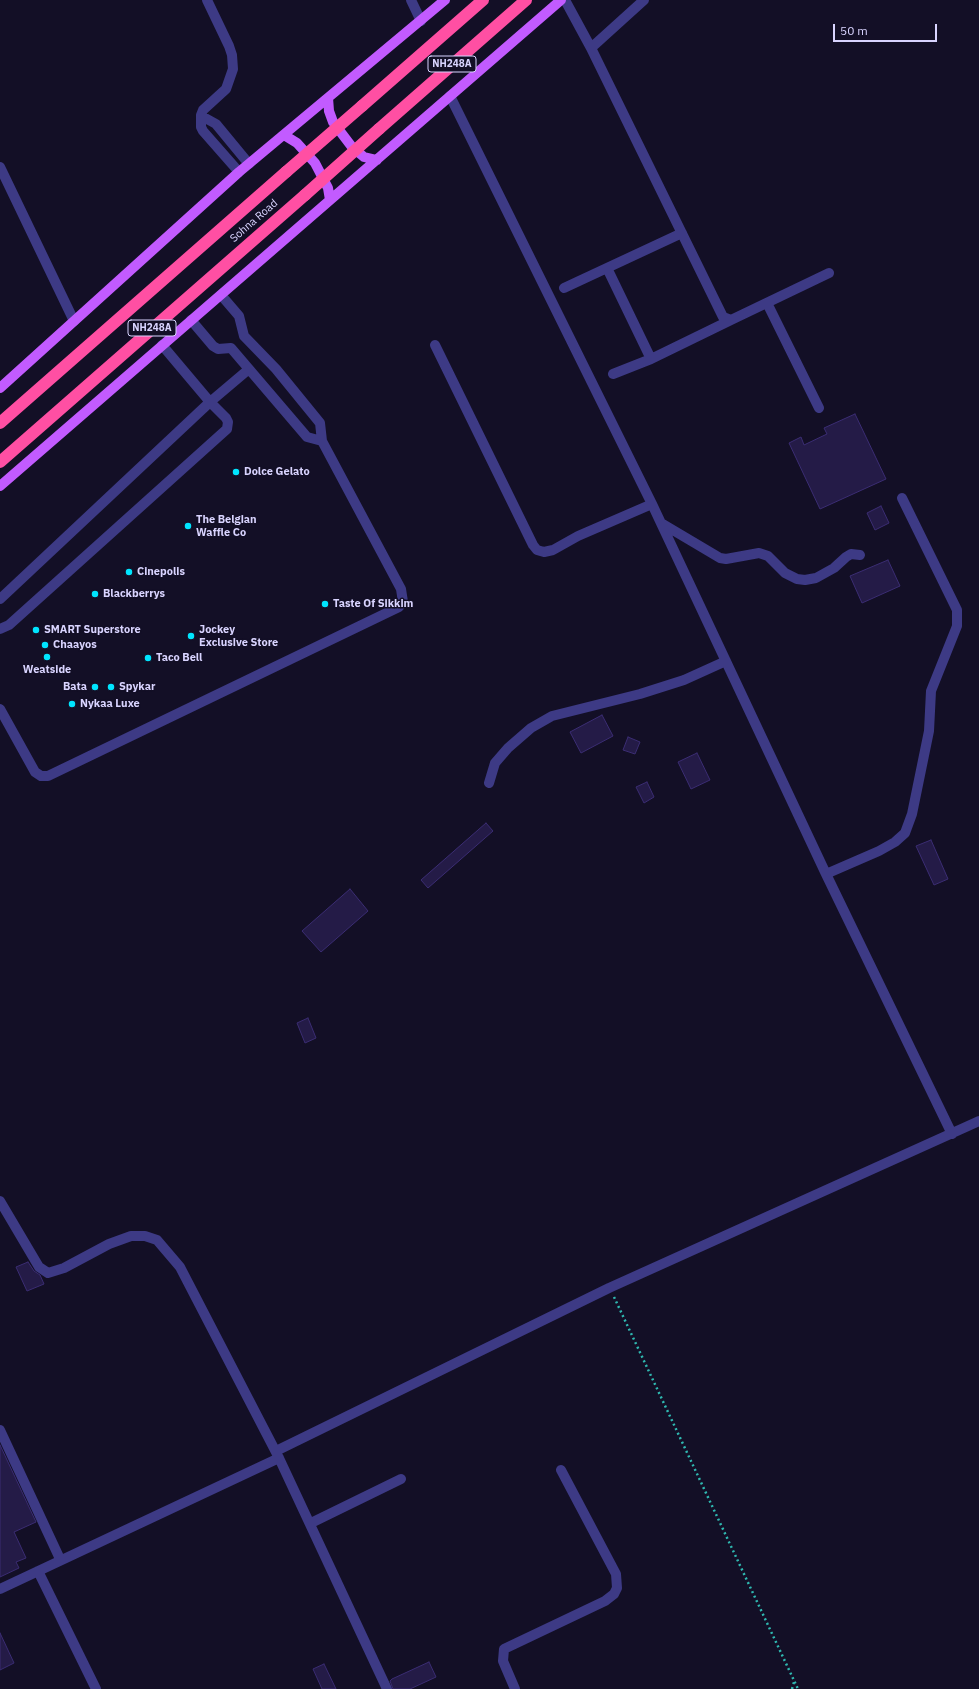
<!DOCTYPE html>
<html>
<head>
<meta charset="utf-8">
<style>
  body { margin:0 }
  #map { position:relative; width:979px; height:1689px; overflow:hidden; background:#130f26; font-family:"IBM Plex Sans",sans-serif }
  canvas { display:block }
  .scale { position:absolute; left:833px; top:24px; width:104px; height:18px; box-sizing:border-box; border:2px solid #d9d4ff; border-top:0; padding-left:5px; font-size:12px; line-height:14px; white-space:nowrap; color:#d9d4ff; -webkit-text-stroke:3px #130f26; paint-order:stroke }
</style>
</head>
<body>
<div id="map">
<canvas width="979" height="1689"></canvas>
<div class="scale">50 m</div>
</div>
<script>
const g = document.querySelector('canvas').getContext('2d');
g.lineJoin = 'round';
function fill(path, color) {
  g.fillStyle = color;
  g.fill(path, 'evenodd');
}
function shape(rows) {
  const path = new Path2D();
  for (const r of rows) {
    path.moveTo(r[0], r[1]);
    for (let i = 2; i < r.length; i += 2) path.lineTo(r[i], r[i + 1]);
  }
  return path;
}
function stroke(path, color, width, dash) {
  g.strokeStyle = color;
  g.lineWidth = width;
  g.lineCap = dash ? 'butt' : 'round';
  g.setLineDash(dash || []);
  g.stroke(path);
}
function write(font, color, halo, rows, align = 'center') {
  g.font = font + ' "IBM Plex Sans",sans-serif';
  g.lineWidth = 3;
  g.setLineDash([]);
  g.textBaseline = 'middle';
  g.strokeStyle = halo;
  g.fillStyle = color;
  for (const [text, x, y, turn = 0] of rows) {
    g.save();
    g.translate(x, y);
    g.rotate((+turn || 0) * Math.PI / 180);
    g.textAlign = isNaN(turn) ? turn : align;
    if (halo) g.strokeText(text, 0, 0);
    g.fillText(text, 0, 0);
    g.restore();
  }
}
const building = shape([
  [855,414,886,479,820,509,789,443,801,437,804,445,827,434,824,428,855,414],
  [881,506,889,523,875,530,867,513,881,506],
  [888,560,900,586,862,603,850,576,888,560],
  [602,715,613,736,581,753,570,732,602,715],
  [628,737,640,742,635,754,623,750,628,737],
  [697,753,710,780,691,789,678,762,697,753],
  [647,782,654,797,644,803,636,787,647,782],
  [486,823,493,831,428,888,421,880,486,823],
  [931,840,948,879,934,885,916,846,931,840],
  [350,889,368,911,321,952,302,931,350,889],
  [308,1018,316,1038,305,1043,297,1023,308,1018],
  [28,1262,34,1271,40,1275,44,1284,27,1291,16,1267,28,1262],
  [0,1445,36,1522,14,1532,26,1558,16,1562,19,1568,0,1577,0,1445],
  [0,1633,14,1663,0,1670,0,1633],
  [429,1662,436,1677,410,1689,393,1689,390,1681,392,1679,429,1662],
  [324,1664,336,1689,322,1689,313,1669,324,1664]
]);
fill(building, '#241b47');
stroke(building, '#3b2d73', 1);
stroke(shape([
  [614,1297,798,1689],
  [792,1689,794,1682]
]), '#2fb8b0', 2.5, [2, 3]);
stroke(shape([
  [207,0,229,46,232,55,233,69,226,89,203,110,201,115,201,127,203,131,239,172],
  [411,0,421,21],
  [565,0,591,48,723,317,731,320,829,273],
  [591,48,644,0],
  [450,96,652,504,826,874,952,1134],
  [201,118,207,119,216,124,249,164],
  [0,167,74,321],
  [607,268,651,359],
  [564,288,682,233],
  [767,303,819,408],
  [191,320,213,346,218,349,231,348,307,437,322,441],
  [435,345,533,545,537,550,544,552,553,550,578,536,652,504],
  [613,374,651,359,731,320],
  [661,523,720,558,726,559,759,553,768,556,785,573,797,579,805,580,816,578,834,568,846,557,851,554,860,555],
  [0,599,210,402,249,369],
  [0,629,9,625,227,429,228,422,226,418,210,402,162,345],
  [0,709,35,772,41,776,48,776,399,607,403,602,401,589,322,441,320,423,276,369,244,336,239,316,221,295],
  [489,783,495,763,508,748,531,728,552,716,640,694,684,680,726,661],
  [826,874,879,851,895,842,905,833,912,814,929,731,931,691,957,626,957,610,902,498],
  [0,1201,39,1267,48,1273,64,1268,109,1244,131,1236,145,1236,157,1240,180,1267,279,1458,387,1689],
  [0,1430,60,1559],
  [276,1451,609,1288,979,1121],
  [311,1523,401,1479],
  [38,1571,96,1689],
  [0,1589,279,1458],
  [515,1689,503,1661,504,1649,605,1601,614,1594,617,1588,616,1574,561,1470]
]), '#3d3a85', 10);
stroke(shape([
  [328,98,329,111,333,122,352,147,364,157,377,160],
  [284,135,297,143,315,163,328,188,330,200],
  [0,388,239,172,445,0],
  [0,486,561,0]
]), '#c25bff', 10);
stroke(shape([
  [362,106,483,0],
  [379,129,526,0],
  [0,423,286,172],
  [0,462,305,195]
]), '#ff4fa3', 12);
stroke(shape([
  [286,172,362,106],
  [305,195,379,129]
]), '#ff4fa3', 12);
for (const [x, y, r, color] of [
  [236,472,4,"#00e5ff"],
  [188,526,4,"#00e5ff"],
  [129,572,4,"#00e5ff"],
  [95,594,4,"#00e5ff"],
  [325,604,4,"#00e5ff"],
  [36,630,4,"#00e5ff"],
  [191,636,4,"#00e5ff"],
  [45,645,4,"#00e5ff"],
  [47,657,4,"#00e5ff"],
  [148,658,4,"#00e5ff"],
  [95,687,4,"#00e5ff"],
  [111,687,4,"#00e5ff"],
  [72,704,4,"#00e5ff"]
]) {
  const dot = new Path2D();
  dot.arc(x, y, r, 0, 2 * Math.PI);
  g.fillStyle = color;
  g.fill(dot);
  stroke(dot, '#130f26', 1.5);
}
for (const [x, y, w] of [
  [452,64,48],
  [152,328,48]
]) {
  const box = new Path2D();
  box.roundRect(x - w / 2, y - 8, w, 16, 3);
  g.fillStyle = '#130f26';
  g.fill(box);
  stroke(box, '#d9d4ff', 1);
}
write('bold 10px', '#d9d4ff', null, [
  ["NH248A",452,64],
  ["NH248A",152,328]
]);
write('11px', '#d9d4ff', '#130f26', [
  ["Sohna Road",254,221,-41]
]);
write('bold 11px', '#d9d4ff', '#130f26', [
  ["Dolce Gelato",244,472],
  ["The Belgian",196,520],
  ["Waffle Co",196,533],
  ["Cinepolis",137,572],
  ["Blackberrys",103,594],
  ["Taste Of Sikkim",333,604],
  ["SMART Superstore",44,630],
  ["Jockey",199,630],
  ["Exclusive Store",199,643],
  ["Chaayos",53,645],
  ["Taco Bell",156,658],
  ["Weatside",47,670,"center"],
  ["Bata",87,687,"right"],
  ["Spykar",119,687],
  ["Nykaa Luxe",80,704]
], 'left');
</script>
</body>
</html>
